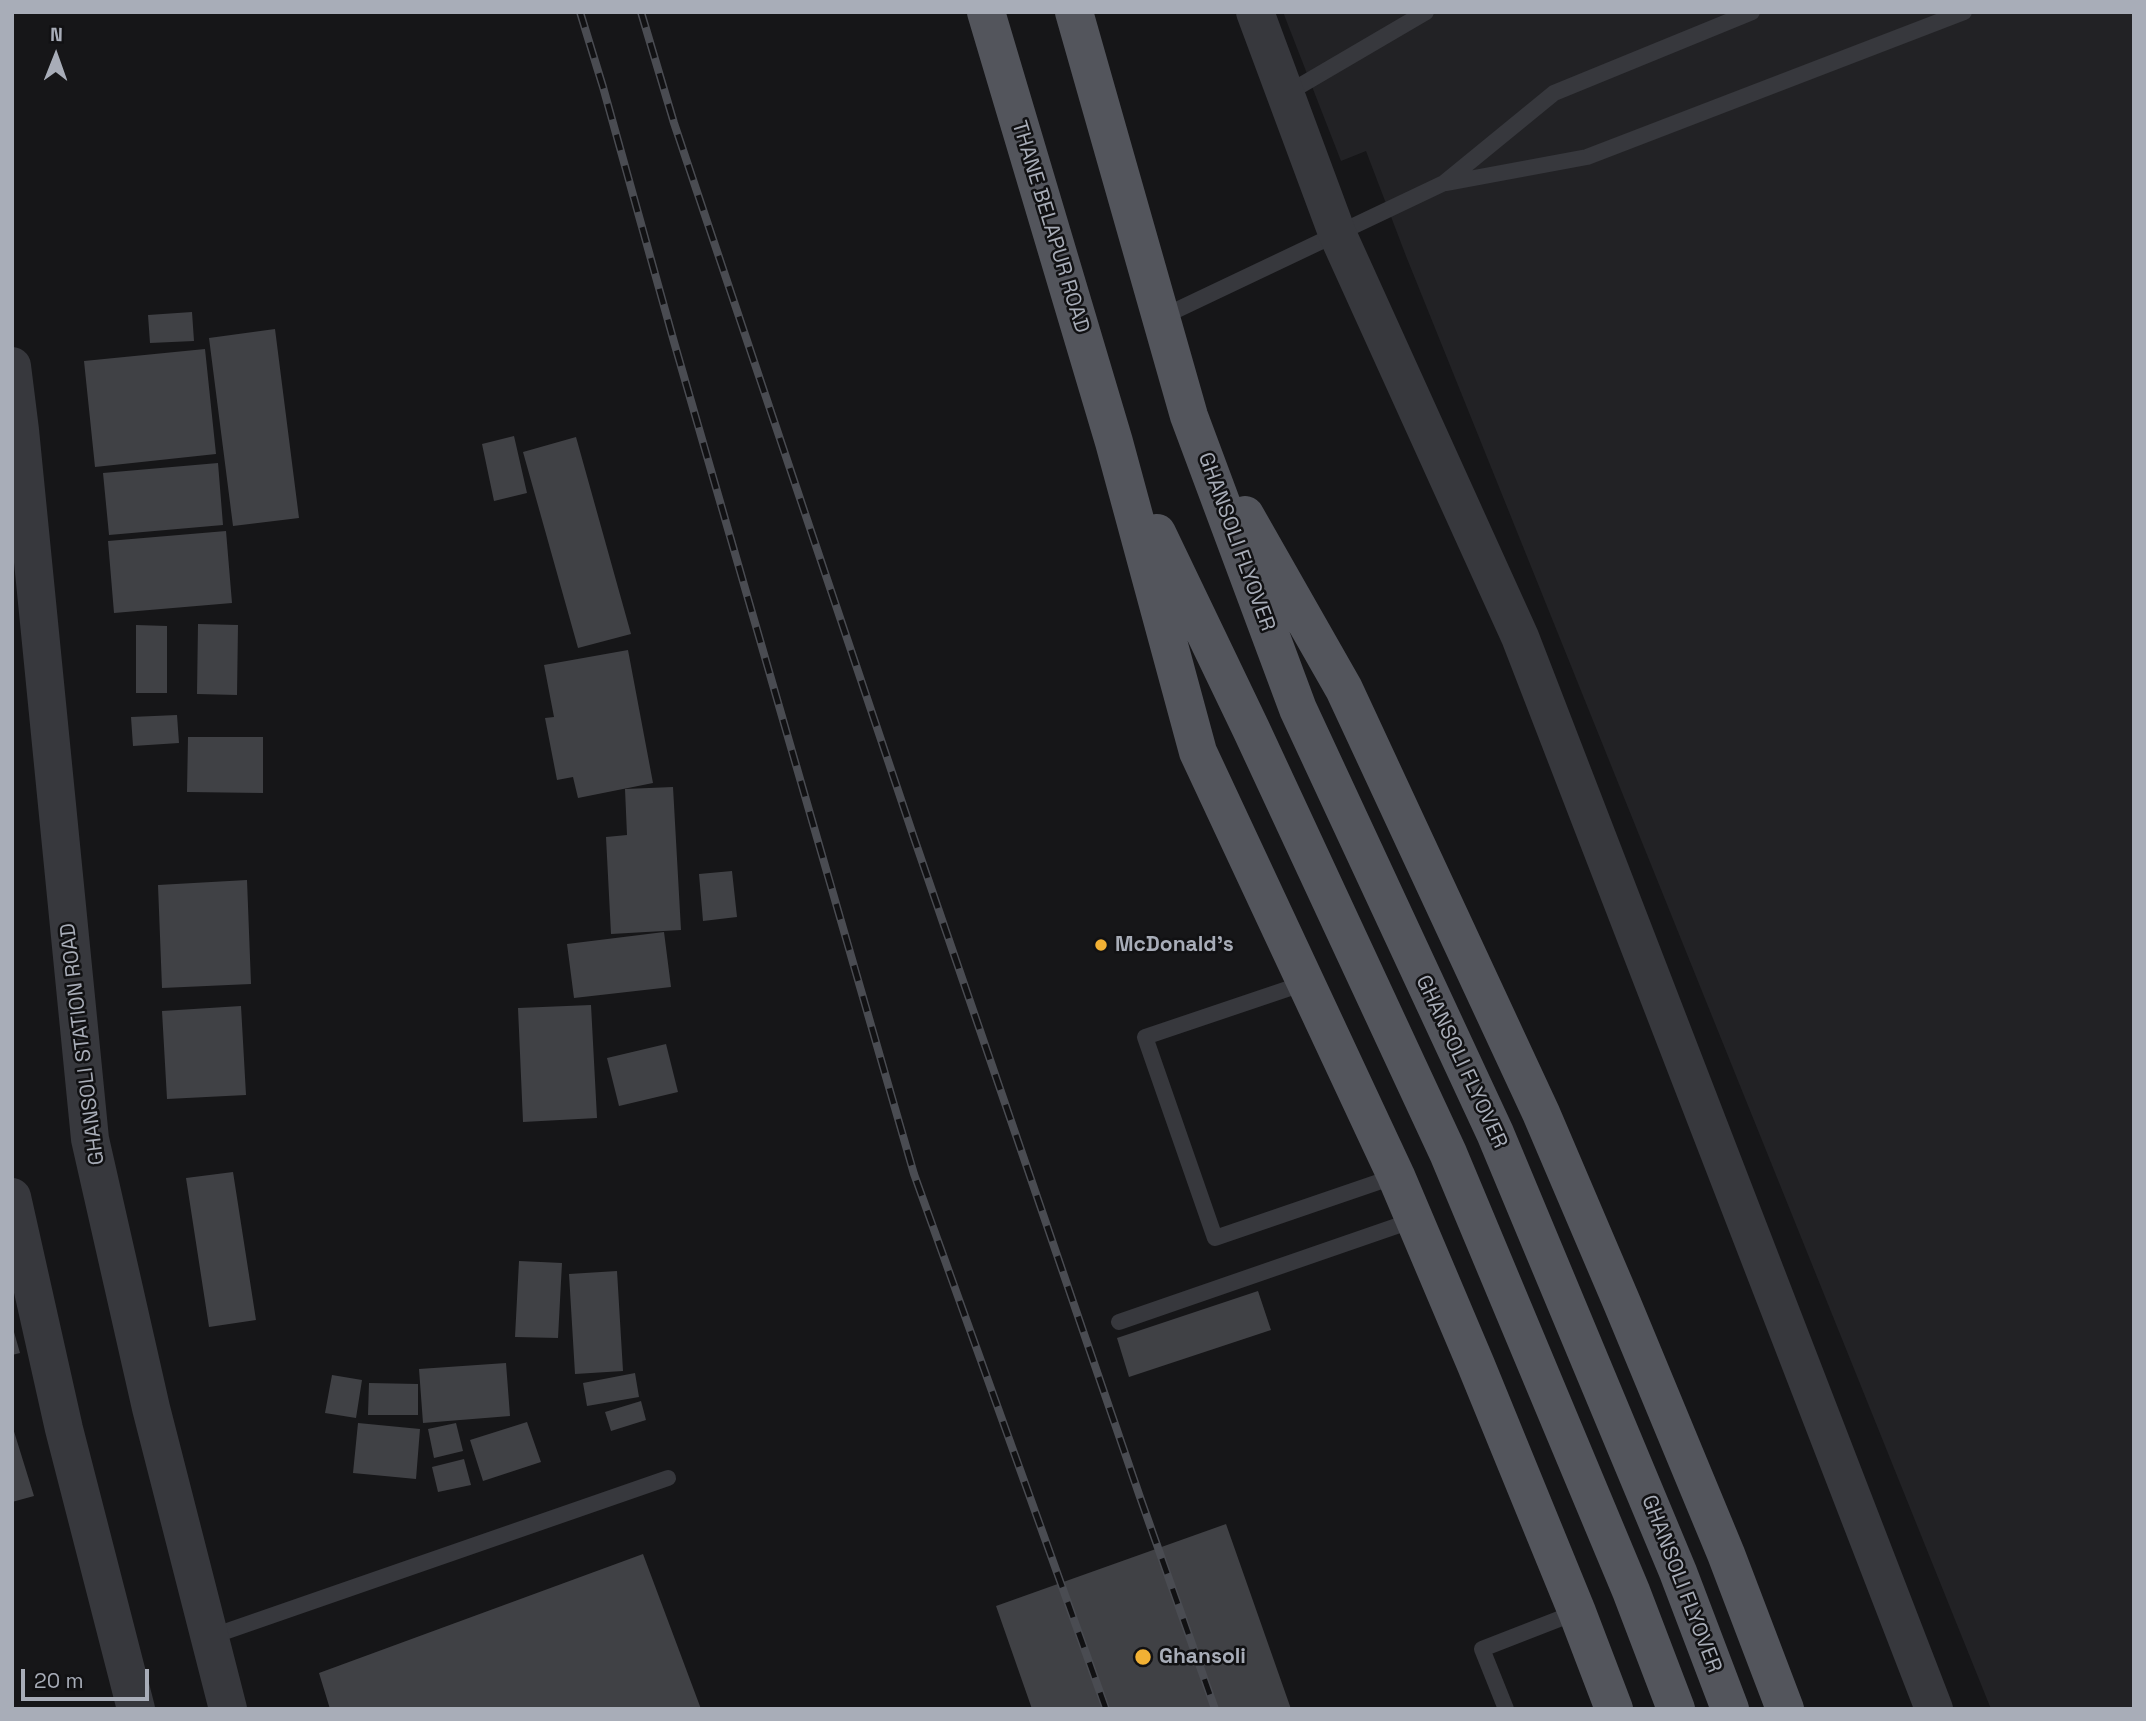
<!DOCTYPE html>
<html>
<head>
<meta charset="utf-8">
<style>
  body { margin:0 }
  #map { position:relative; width:2146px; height:1721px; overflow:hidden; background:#161618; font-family:"Space Grotesk",sans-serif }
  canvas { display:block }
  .frame { position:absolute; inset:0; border:14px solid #a8adb8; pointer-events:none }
  .north { position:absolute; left:21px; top:21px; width:70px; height:70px; -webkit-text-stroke:5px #111113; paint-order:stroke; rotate:1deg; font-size:19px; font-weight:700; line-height:28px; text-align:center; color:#a8adb8 }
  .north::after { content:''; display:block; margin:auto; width:24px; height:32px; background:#a8adb8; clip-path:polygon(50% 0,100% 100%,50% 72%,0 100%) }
  .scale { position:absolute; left:21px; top:1669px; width:128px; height:32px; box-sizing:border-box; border:4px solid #a8adb8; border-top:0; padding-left:9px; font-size:21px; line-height:24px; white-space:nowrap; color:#a8adb8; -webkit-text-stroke:5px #111113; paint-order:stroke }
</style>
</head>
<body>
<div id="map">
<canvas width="2146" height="1721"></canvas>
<div class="frame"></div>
<div class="north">N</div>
<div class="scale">20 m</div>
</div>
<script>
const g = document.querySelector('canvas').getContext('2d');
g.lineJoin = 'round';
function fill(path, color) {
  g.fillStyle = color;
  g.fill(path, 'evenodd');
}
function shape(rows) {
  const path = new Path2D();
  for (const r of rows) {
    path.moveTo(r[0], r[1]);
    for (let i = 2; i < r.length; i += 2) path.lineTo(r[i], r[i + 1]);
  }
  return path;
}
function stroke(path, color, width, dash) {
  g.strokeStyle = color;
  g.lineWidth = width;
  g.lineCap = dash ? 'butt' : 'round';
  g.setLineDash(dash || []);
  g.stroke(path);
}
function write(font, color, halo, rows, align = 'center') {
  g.font = font + ' "Space Grotesk",sans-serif';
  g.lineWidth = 5;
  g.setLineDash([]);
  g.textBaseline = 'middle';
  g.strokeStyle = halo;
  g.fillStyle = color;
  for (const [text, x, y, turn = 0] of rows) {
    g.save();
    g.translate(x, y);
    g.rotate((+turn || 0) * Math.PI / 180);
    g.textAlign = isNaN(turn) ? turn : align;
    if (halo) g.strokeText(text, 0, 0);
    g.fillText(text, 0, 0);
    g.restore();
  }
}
fill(shape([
  [1283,12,2134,12,2134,1709,1991,1709,1406,256,1366,151,1341,161]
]), '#222225');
fill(shape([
  [192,312,194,341,150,343,148,315],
  [275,329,299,518,233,526,209,338],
  [205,349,216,454,95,467,84,361],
  [514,436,527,493,494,501,482,444],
  [576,437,631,634,578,648,523,452],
  [218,463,223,525,109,535,103,473],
  [226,531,232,603,114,613,108,541],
  [198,624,238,625,237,695,197,694],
  [136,625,167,626,167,693,136,693],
  [628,650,653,783,578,798,573,777,557,780,545,718,554,717,544,665],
  [177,715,179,743,133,746,131,717],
  [188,737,263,737,263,793,187,792],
  [673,787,681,930,611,934,606,837,627,835,625,789],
  [732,871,737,917,703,921,699,874],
  [247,880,251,984,162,988,158,885],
  [664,932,671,987,574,998,567,944],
  [591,1005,597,1118,523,1122,518,1008],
  [241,1006,246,1095,167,1099,162,1011],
  [666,1044,678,1092,619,1106,607,1058],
  [233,1172,256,1320,209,1327,186,1178],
  [519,1261,562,1263,558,1338,515,1337],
  [617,1271,623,1371,575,1374,569,1274],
  [1258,1291,1271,1330,1129,1377,1117,1338],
  [12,1325,20,1353,12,1355],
  [506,1363,510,1416,423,1423,419,1369],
  [635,1373,639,1397,587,1406,583,1383],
  [332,1375,362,1380,356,1418,325,1413],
  [369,1383,418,1384,418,1415,368,1415],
  [641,1401,646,1420,611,1431,605,1412],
  [527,1422,541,1462,483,1481,470,1440],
  [358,1423,420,1429,416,1479,353,1473],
  [456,1423,463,1451,434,1458,428,1429],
  [12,1425,34,1496,12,1502],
  [464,1459,471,1485,438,1492,432,1467],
  [1226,1524,1291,1709,1032,1709,996,1606],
  [643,1554,701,1709,330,1709,319,1673]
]), '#404145');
stroke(shape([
  [1286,94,1426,12],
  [1447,183,1587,157,1964,12],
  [1162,317,1444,183,1554,93,1752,12],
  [1305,983,1145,1037,1215,1238,1396,1176],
  [1119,1322,1414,1220],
  [210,1637,668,1478],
  [1506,1709,1482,1649,1577,1612]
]), '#37383d', 16);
stroke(shape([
  [1255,12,1337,233,1520,637,1934,1709],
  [12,366,20,430,90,1139,151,1408,228,1709],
  [12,1197,64,1429,136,1709]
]), '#37383d', 38);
stroke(shape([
  [986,12,1114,442,1198,752,1396,1176,1476,1365,1577,1612,1614,1709],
  [1074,12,1189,416,1298,709,1495,1133,1678,1572,1730,1709],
  [1245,515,1344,689,1541,1113,1622,1303,1726,1554,1785,1709],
  [1157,533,1251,729,1448,1153,1631,1591,1676,1709]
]), '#53555c', 38);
const rail = shape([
  [580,12,603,87,674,342,914,1174,1106,1709],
  [641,12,674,123,913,835,1140,1497,1215,1709]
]);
stroke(rail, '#4a4c52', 8);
stroke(rail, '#111113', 5, [16]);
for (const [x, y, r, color] of [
  [1101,945,7,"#f2b134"],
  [1143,1657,9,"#f2b134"]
]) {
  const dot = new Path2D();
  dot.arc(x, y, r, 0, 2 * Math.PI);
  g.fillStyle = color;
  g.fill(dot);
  stroke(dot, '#111113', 2.5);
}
write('21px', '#a8adb8', '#111113', [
  ["THANE BELAPUR ROAD",1050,227,73],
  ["GHANSOLI FLYOVER",1236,542,70],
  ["GHANSOLI STATION ROAD",83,1044,-97],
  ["GHANSOLI FLYOVER",1461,1062,65],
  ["GHANSOLI FLYOVER",1681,1584,69]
]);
write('bold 21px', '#a8adb8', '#111113', [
  ["McDonald's",1115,945],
  ["Ghansoli",1159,1657]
], 'left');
</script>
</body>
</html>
